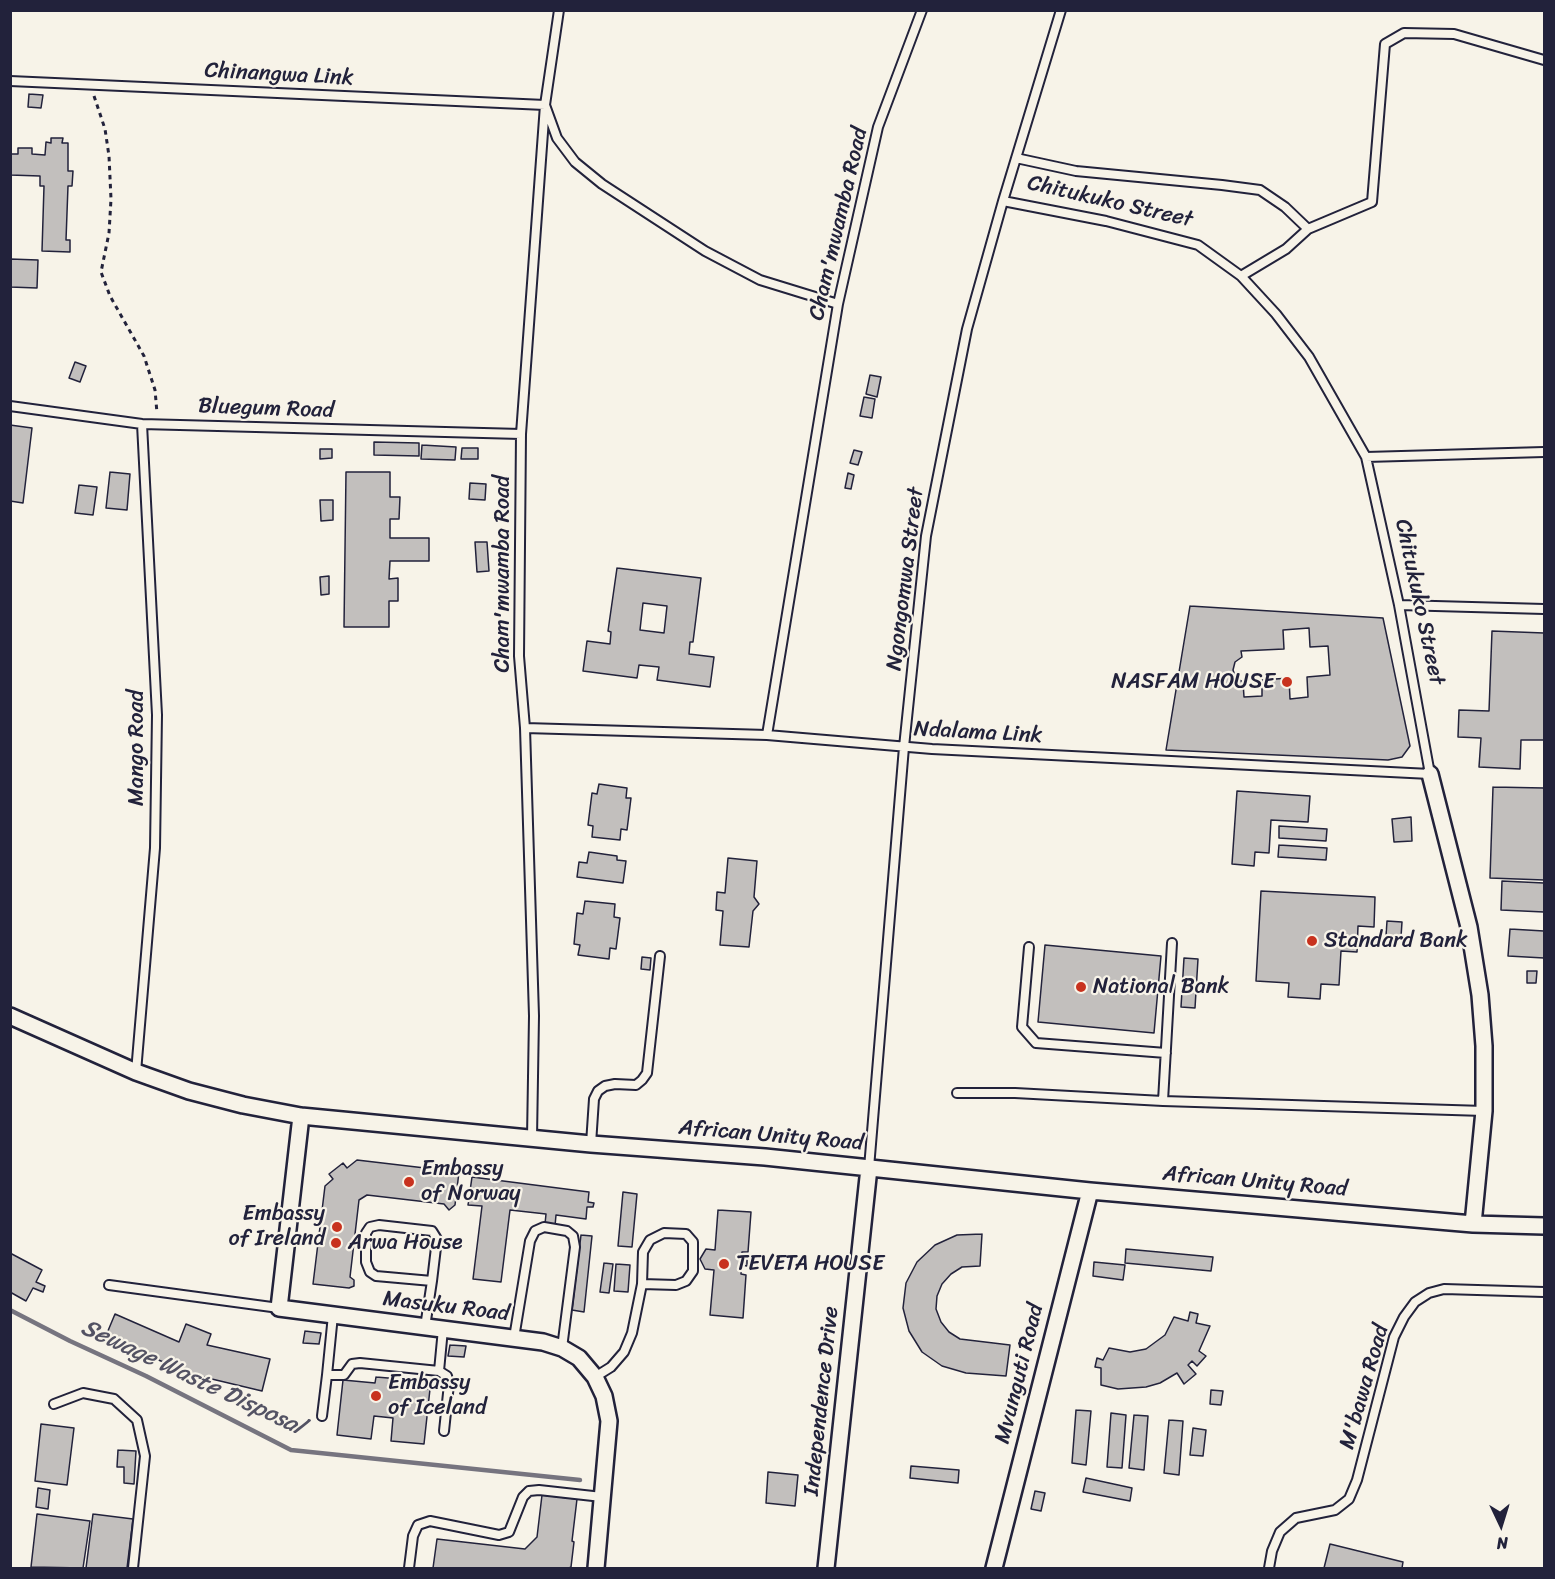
<!DOCTYPE html>
<html>
<head>
<meta charset="utf-8">
<style>
  body { margin:0 }
  #map { position:relative; width:1555px; height:1579px; overflow:hidden; background:#f7f3e8; font-family:Sriracha,sans-serif }
  canvas { display:block }
  .frame { position:absolute; inset:0; border:12px solid #22223b; pointer-events:none }
  .north { position:absolute; left:1471px; top:1495px; width:60px; height:60px; -webkit-text-stroke:4px #f7f3e8; paint-order:stroke; rotate:176deg; font-size:16px; font-weight:700; line-height:24px; text-align:center; color:#22223b }
  .north::after { content:''; display:block; margin:auto; width:21px; height:27px; background:#22223b; clip-path:polygon(50% 0,100% 100%,50% 72%,0 100%) }
</style>
</head>
<body>
<div id="map">
<canvas width="1555" height="1579"></canvas>
<div class="frame"></div>
<div class="north">N</div>
</div>
<script>
const g = document.querySelector('canvas').getContext('2d');
g.lineJoin = 'round';
function shape(rows) {
  const path = new Path2D();
  for (const r of rows) {
    path.moveTo(r[0], r[1]);
    for (let i = 2; i < r.length; i += 2) path.lineTo(r[i], r[i + 1]);
  }
  return path;
}
function stroke(path, color, width, dash) {
  g.strokeStyle = color;
  g.lineWidth = width;
  g.lineCap = dash ? 'butt' : 'round';
  g.setLineDash(dash || []);
  g.stroke(path);
}
function fill(path, color) {
  g.fillStyle = color;
  g.fill(path, 'evenodd');
}
function write(font, color, halo, rows, align = 'center') {
  g.font = font + ' Sriracha,sans-serif';
  g.lineWidth = 4.5;
  g.setLineDash([]);
  g.textBaseline = 'middle';
  g.strokeStyle = halo;
  g.fillStyle = color;
  for (const [text, x, y, turn = 0] of rows) {
    g.save();
    g.translate(x, y);
    g.rotate((+turn || 0) * Math.PI / 180);
    g.textAlign = isNaN(turn) ? turn : align;
    if (halo) g.strokeText(text, 0, 0);
    g.fillText(text, 0, 0);
    g.restore();
  }
}
stroke(shape([
  [10,1310,70,1341,146,1376,291,1450,580,1480]
]), '#76747f', 4.5);
const building = shape([
  [29,94,43,95,41,108,28,107,29,94],
  [51,138,63,138,62,143,68,143,68,171,73,171,72,186,68,186,66,240,70,240,70,252,42,251,44,186,40,186,40,176,10,175,10,154,18,154,18,148,32,148,32,154,45,155,46,142,51,143,51,138],
  [10,259,38,260,37,288,10,287,10,259],
  [75,362,86,366,80,382,69,378,75,362],
  [870,375,881,377,877,397,866,394,870,375],
  [864,397,875,399,872,418,860,416,864,397],
  [10,425,32,428,23,503,10,501,10,425],
  [374,442,419,443,419,456,374,455,374,442],
  [422,445,456,447,455,460,421,459,422,445],
  [462,448,478,448,478,459,461,459,462,448],
  [320,449,332,449,332,458,320,459,320,449],
  [854,450,862,452,858,465,850,463,854,450],
  [110,472,130,474,127,510,106,508,110,472],
  [346,472,390,472,390,497,400,497,399,519,390,519,390,538,429,538,429,561,390,561,389,579,398,578,398,601,389,601,389,627,344,627,346,472],
  [848,473,854,475,851,489,845,488,848,473],
  [470,483,486,484,485,500,469,499,470,483],
  [79,485,97,487,93,515,75,513,79,485],
  [320,500,333,500,333,520,321,521,320,500],
  [475,542,487,542,489,571,477,572,475,542],
  [617,568,701,578,693,642,690,642,689,654,714,657,710,687,657,680,659,667,639,665,637,678,583,671,587,641,610,644,611,632,608,631,617,568],
  [643,603,667,606,664,633,640,630,643,603],
  [329,576,329,594,321,595,320,577,329,576],
  [1190,606,1383,618,1410,746,1402,757,1388,760,1166,750,1190,606],
  [1309,628,1310,647,1328,646,1330,675,1307,677,1308,697,1290,699,1289,678,1262,680,1262,696,1244,697,1243,682,1236,678,1233,670,1235,662,1242,657,1241,651,1284,649,1283,630,1309,628],
  [1492,631,1544,633,1544,740,1521,740,1520,769,1479,767,1481,738,1458,737,1459,710,1489,711,1492,631],
  [599,784,627,788,626,798,631,798,627,830,621,829,620,840,592,837,593,826,588,825,592,793,597,794,599,784],
  [1493,787,1544,788,1544,880,1490,878,1493,787],
  [1237,791,1310,796,1308,822,1271,820,1269,853,1255,852,1254,866,1232,864,1237,791],
  [1411,817,1412,841,1394,842,1392,819,1411,817],
  [1279,826,1327,829,1326,841,1279,838,1279,826],
  [1279,845,1327,848,1326,860,1278,857,1279,845],
  [589,852,617,856,617,860,626,861,623,883,577,877,579,862,587,863,589,852],
  [728,858,757,861,754,897,759,904,753,911,749,947,720,945,723,911,716,910,717,892,725,893,728,858],
  [1502,881,1544,883,1544,912,1501,910,1502,881],
  [1261,891,1375,897,1374,927,1358,926,1357,952,1341,951,1339,985,1321,984,1320,999,1288,997,1289,983,1256,981,1261,891],
  [585,901,615,904,614,917,620,918,616,949,610,948,609,959,578,955,580,945,574,944,577,913,583,914,585,901],
  [1387,921,1402,922,1401,937,1386,936,1387,921],
  [1510,929,1544,931,1544,958,1508,956,1510,929],
  [1045,945,1161,956,1154,1033,1038,1022,1045,945],
  [642,957,651,958,650,970,641,969,642,957],
  [1184,958,1198,959,1195,1008,1181,1007,1184,958],
  [1527,971,1537,971,1536,983,1527,983,1527,971],
  [357,1160,459,1172,455,1205,449,1210,444,1204,367,1195,359,1200,350,1277,354,1280,354,1286,349,1288,313,1284,325,1186,333,1179,329,1174,343,1163,347,1168,357,1160],
  [472,1177,589,1192,588,1202,594,1203,593,1207,587,1207,586,1219,556,1215,555,1226,545,1224,546,1214,510,1210,501,1282,473,1279,482,1206,468,1205,472,1177],
  [623,1192,637,1194,632,1247,618,1246,623,1192],
  [718,1210,751,1212,748,1252,742,1252,742,1259,747,1260,747,1266,741,1265,741,1274,746,1275,743,1318,710,1315,714,1270,705,1269,700,1259,706,1249,715,1250,718,1210],
  [982,1234,980,1266,962,1267,951,1274,942,1284,937,1296,936,1309,941,1322,949,1332,960,1339,1010,1345,1006,1376,966,1373,942,1366,922,1352,909,1331,903,1308,906,1283,917,1262,935,1245,957,1235,982,1234],
  [581,1235,592,1236,584,1312,572,1310,581,1235],
  [1126,1249,1213,1257,1211,1271,1125,1263,1126,1249],
  [10,1253,42,1270,36,1282,45,1286,43,1292,33,1288,26,1301,10,1292,10,1253],
  [1094,1262,1125,1265,1123,1280,1093,1276,1094,1262],
  [604,1263,613,1264,609,1293,600,1292,604,1263],
  [616,1264,630,1265,628,1292,614,1291,616,1264],
  [1190,1312,1198,1314,1196,1323,1210,1326,1199,1351,1206,1356,1197,1366,1192,1361,1188,1365,1196,1374,1184,1384,1177,1373,1160,1383,1146,1387,1118,1389,1101,1385,1101,1368,1095,1367,1097,1358,1103,1360,1109,1348,1130,1352,1146,1349,1165,1335,1174,1317,1188,1321,1190,1312],
  [115,1314,179,1342,186,1324,211,1334,207,1345,270,1359,262,1391,195,1375,105,1338,115,1314],
  [305,1331,321,1333,319,1344,303,1343,305,1331],
  [450,1345,466,1346,464,1357,448,1356,450,1345],
  [376,1377,400,1379,399,1386,430,1389,424,1444,391,1441,393,1418,374,1416,371,1439,337,1435,343,1380,375,1383,376,1377],
  [1211,1390,1223,1391,1221,1405,1210,1404,1211,1390],
  [1076,1410,1091,1411,1086,1465,1072,1463,1076,1410],
  [1111,1413,1126,1415,1122,1468,1107,1467,1111,1413],
  [1134,1415,1148,1416,1144,1470,1129,1468,1134,1415],
  [1169,1420,1183,1421,1179,1475,1164,1473,1169,1420],
  [41,1424,74,1428,67,1485,35,1481,41,1424],
  [1193,1428,1206,1430,1203,1456,1190,1455,1193,1428],
  [118,1450,136,1451,134,1484,124,1483,124,1467,117,1467,118,1450],
  [911,1466,959,1470,958,1483,910,1478,911,1466],
  [768,1472,798,1475,795,1506,766,1503,768,1472],
  [1086,1478,1132,1488,1130,1501,1083,1492,1086,1478],
  [38,1488,50,1490,48,1509,36,1507,38,1488],
  [1035,1491,1045,1493,1041,1511,1031,1509,1035,1491],
  [542,1495,577,1499,572,1541,574,1542,571,1567,569,1568,433,1568,437,1539,525,1549,537,1537,542,1495],
  [37,1514,90,1521,83,1568,31,1567,37,1514],
  [93,1514,133,1519,127,1568,86,1568,93,1514],
  [1330,1544,1403,1562,1402,1568,1324,1568,1330,1544]
]);
fill(building, '#c2bfbd');
stroke(building, '#22223b', 1.5);
const service = shape([
  [10,81,545,105,557,138,575,162,602,184,705,251,760,280,838,304],
  [1016,158,1076,171,1222,185,1260,190,1285,207,1308,229],
  [1241,276,1286,249,1308,229,1372,202,1385,44,1404,33,1454,34,1544,60],
  [10,406,142,424,521,434],
  [1366,457,1544,452],
  [1399,605,1544,609],
  [525,728,767,735,932,749,1430,774,1399,605,1366,457,1309,357,1276,314,1241,276,1198,245,1106,221,1003,201],
  [767,735,838,304,878,127,922,10],
  [1029,947,1022,1027,1036,1043,1166,1053],
  [136,1072,155,848,157,715,142,424],
  [957,1093,1015,1093,1163,1101,1484,1111],
  [1163,1101,1172,943],
  [532,1138,534,1016,525,728,519,656,521,434,545,105,559,10],
  [591,1144,594,1099,598,1091,605,1086,615,1084,636,1085,642,1080,647,1073,660,956],
  [869,1168,904,747,926,536,967,329,1003,201,1061,10],
  [109,1285,279,1308],
  [425,1327,432,1281,437,1239,432,1231,379,1225,370,1227,366,1233,366,1262,370,1272,376,1276,432,1281],
  [514,1338,530,1241,535,1231,544,1227,567,1231,573,1236,575,1247,562,1348],
  [439,1371,443,1329],
  [327,1375,333,1315],
  [595,1377,611,1367,624,1352,632,1333,642,1284,643,1252,650,1240,664,1233,686,1234,693,1242,693,1271,686,1281,676,1285,642,1284],
  [54,1404,83,1393,114,1399,137,1420,145,1456,133,1568],
  [322,1416,327,1375,344,1375,352,1364,360,1363,439,1371,447,1376,449,1384,444,1431],
  [409,1568,413,1536,418,1525,430,1521,499,1535,509,1532,523,1497,529,1491,539,1490,602,1497],
  [1269,1568,1272,1551,1280,1532,1296,1518,1335,1510,1349,1499,1357,1480,1394,1337,1404,1317,1415,1302,1429,1293,1444,1289,1544,1292]
]);
const minor = shape([
  [1430,774,1469,927,1480,995,1484,1046,1484,1111,1473,1224],
  [10,1016,136,1072,189,1091,243,1105,301,1116,591,1144,765,1157,1090,1191,1473,1224,1544,1226],
  [301,1116,279,1308,543,1342,562,1348,579,1358,595,1377,604,1396,609,1421,596,1568],
  [826,1568,869,1168],
  [994,1568,1090,1191]
]);
stroke(service, '#22223b', 12);
stroke(minor, '#22223b', 20);
stroke(shape([
  [94,96,105,129,109,156,111,199,109,233,101,272,110,296,144,356,155,390,157,413]
]), '#22223b', 3, [4.5, 4.5]);
stroke(service, '#f7f3e8', 8);
stroke(minor, '#f7f3e8', 15);
for (const [x, y, r, color] of [
  [1287,682,6,"#c8321e"],
  [1312,941,6,"#c8321e"],
  [1081,987,6,"#c8321e"],
  [409,1182,6,"#c8321e"],
  [337,1227,6,"#c8321e"],
  [336,1243,6,"#c8321e"],
  [724,1264,6,"#c8321e"],
  [376,1396,6,"#c8321e"]
]) {
  const dot = new Path2D();
  dot.arc(x, y, r, 0, 2 * Math.PI);
  g.fillStyle = color;
  g.fill(dot);
  stroke(dot, '#f7f3e8', 2);
}
write('22px', '#22223b', '#f7f3e8', [
  ["Chinangwa Link",279,75,3],
  ["Chitukuko Street",1110,202,13],
  ["Cham'mwamba Road",839,224,-77],
  ["Bluegum Road",266,409,2],
  ["Cham'mwamba Road",503,574,-90],
  ["Ngongomwa Street",906,579,-83],
  ["Chitukuko Street",1419,602,78],
  ["Ndalama Link",978,733,3],
  ["Mango Road",137,748,-90],
  ["African Unity Road",771,1136,5],
  ["African Unity Road",1255,1182,5],
  ["Masuku Road",446,1307,7],
  ["Mvunguti Road",1020,1374,-76],
  ["M'bawa Road",1365,1387,-74],
  ["Independence Drive",822,1401,-84]
]);
write('22px', '#22223b', '#f7f3e8', [
  ["NASFAM HOUSE",1275,682,"right"],
  ["Standard Bank",1324,941],
  ["National Bank",1093,987],
  ["Embassy",421,1169],
  ["of Norway",421,1194],
  ["Embassy",325,1214,"right"],
  ["of Ireland",325,1239,"right"],
  ["Arwa House",348,1243],
  ["TEVETA HOUSE",736,1264],
  ["Embassy",388,1383],
  ["of Iceland",388,1408]
], 'left');
write('italic 24px', '#535263', '#f7f3e8', [
  ["Sewage Waste Disposal",192,1378,25]
]);
</script>
</body>
</html>
